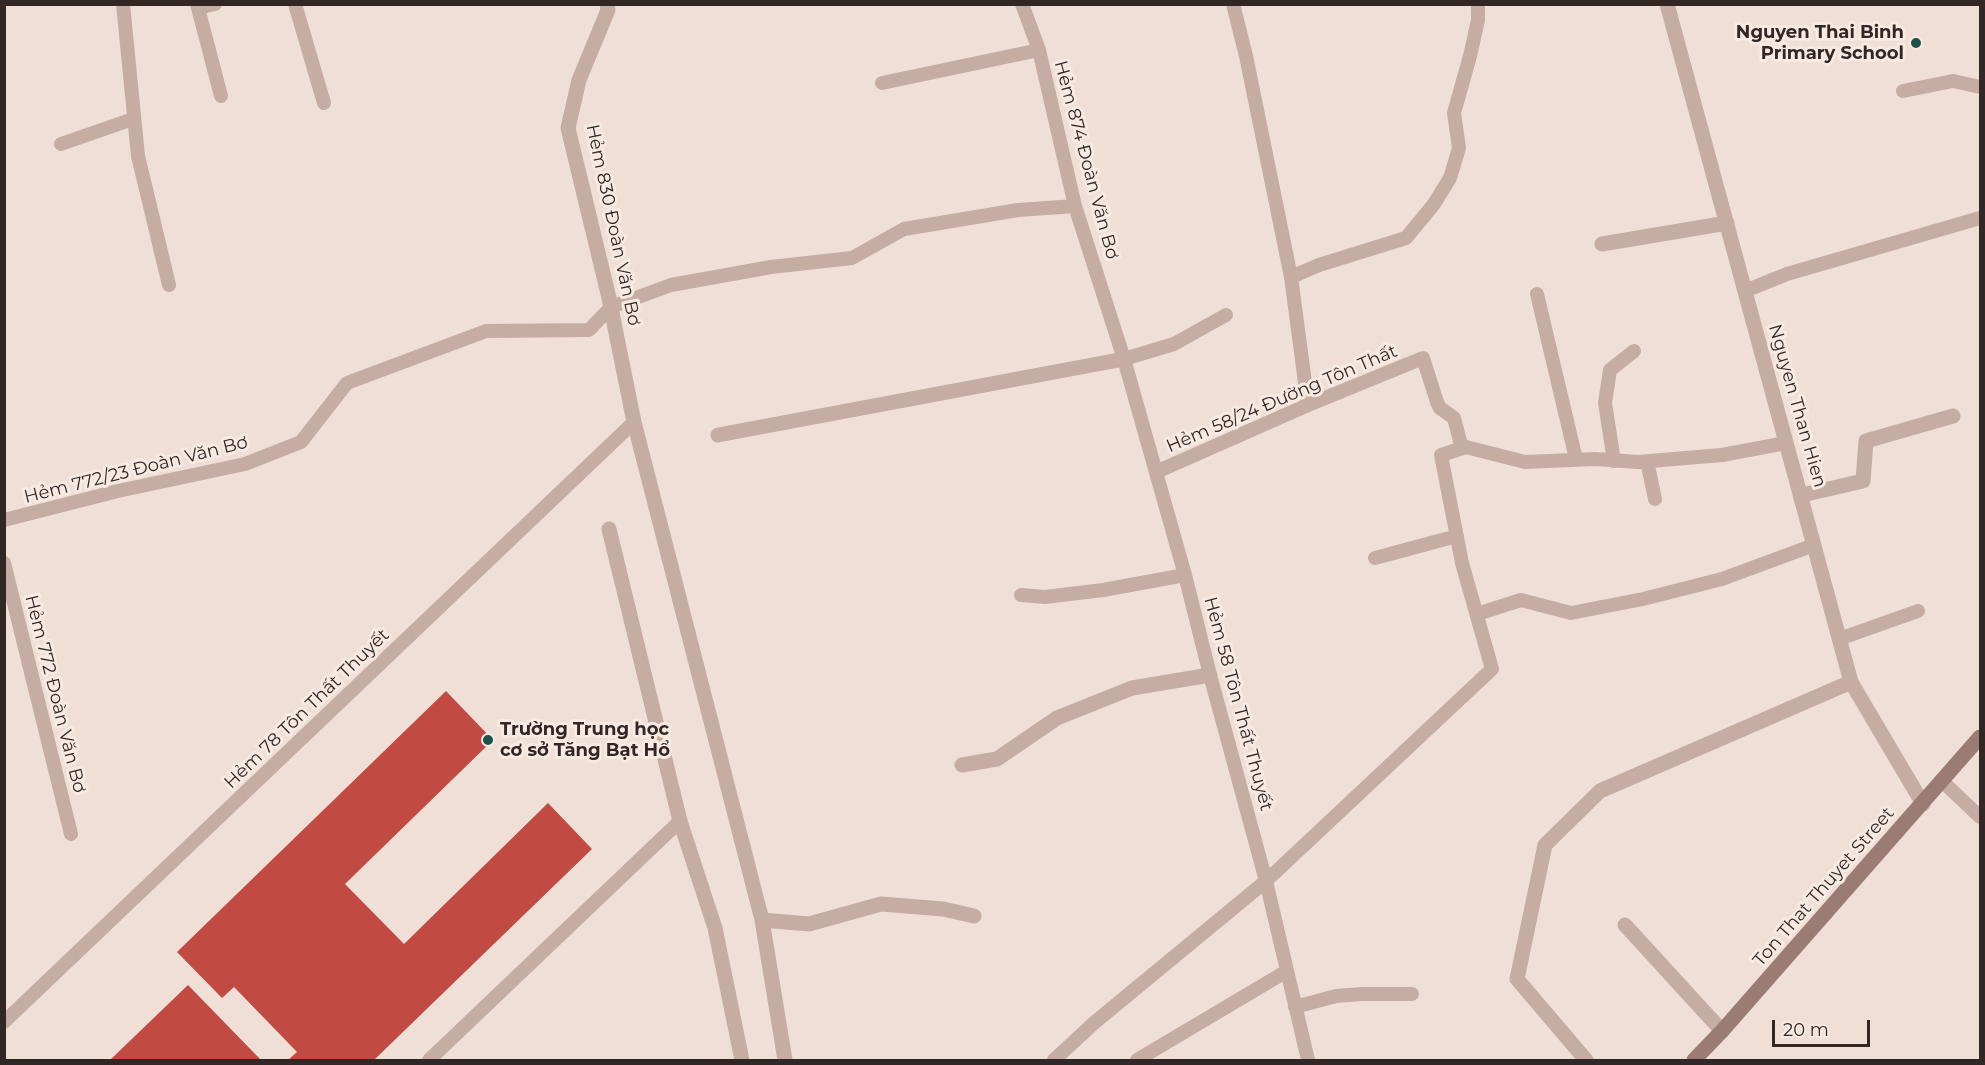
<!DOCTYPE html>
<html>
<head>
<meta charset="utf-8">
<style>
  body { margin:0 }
  #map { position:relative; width:1985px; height:1065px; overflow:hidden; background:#efdfd7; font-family:Montserrat,sans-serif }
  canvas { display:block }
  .frame { position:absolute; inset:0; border:6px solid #322725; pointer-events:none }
  .scale { position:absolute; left:1772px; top:1020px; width:98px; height:27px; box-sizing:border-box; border:3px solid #322725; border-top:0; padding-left:8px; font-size:18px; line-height:21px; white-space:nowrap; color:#322725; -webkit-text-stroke:4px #f7eae2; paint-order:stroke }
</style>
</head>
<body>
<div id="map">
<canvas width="1985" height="1065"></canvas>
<div class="frame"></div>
<div class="scale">20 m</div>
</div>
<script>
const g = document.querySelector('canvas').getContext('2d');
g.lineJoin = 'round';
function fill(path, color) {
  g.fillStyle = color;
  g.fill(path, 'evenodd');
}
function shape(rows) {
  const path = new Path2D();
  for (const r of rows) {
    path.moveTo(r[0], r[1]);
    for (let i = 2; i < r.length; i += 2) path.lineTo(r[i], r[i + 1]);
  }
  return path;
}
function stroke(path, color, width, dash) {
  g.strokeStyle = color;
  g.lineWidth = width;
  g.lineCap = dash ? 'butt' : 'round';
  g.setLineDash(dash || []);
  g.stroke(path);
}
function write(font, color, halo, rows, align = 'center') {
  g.font = font + ' Montserrat,sans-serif';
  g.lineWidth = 6;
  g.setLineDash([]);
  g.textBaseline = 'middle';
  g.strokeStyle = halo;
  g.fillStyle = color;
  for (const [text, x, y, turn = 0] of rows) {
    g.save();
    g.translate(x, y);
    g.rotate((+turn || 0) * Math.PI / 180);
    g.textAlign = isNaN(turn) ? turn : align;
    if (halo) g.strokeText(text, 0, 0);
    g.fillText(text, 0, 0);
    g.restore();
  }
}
fill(shape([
  [446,691,493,740,345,884,404,944,548,803,592,849,374,1060,288,1060,297,1052,234,987,222,998,177,952],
  [188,985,261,1060,110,1060]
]), '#c14b43');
stroke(shape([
  [123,4,138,156,169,285],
  [197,4,221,96],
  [295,4,324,103],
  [1022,4,1039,50,1075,206,1124,359,1185,575,1210,675,1266,881,1308,1060],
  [1233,4,1246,56,1291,277,1308,405],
  [198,8,215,4],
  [882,83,1039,50],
  [1903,91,1953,81,1980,87],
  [61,144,133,119],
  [1291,277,1319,265,1406,238,1434,204,1450,178,1459,148,1454,113,1470,56,1478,20,1478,4],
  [1745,291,1787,274,1980,218],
  [1537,294,1576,459],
  [1124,359,1174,344,1226,315],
  [1614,461,1605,403,1610,370,1634,351],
  [1647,461,1655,499],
  [1156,472,1308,405,1423,358,1437,402,1440,408,1454,418,1462,448],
  [4,520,118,491,245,464,301,442,347,383,486,331,589,330,611,307,671,285,771,267,852,258,904,229,1018,210,1075,206],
  [1375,558,1457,536],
  [4,563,71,834],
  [1021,595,1045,597,1103,590,1185,575],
  [1477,614,1521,600,1571,613,1643,599,1722,579,1814,545],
  [1839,639,1918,611],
  [1942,781,1980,817],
  [1295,1007,1336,996,1362,994,1412,994],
  [4,1022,634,422],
  [429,1060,680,821],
  [1054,1060,1094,1023,1266,881,1492,669,1462,563,1441,455,1466,447,1525,462,1595,459,1638,462,1722,455,1786,443],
  [1137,1060,1287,971]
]), '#c6ada4', 14);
stroke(shape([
  [607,4,608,10,579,80,568,128,609,298,634,422,762,920,785,1060],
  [1602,244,1727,223],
  [718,435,1124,359],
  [1802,495,1863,481,1866,441,1953,416],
  [609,529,680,821,715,928,742,1060],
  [962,765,997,759,1057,718,1132,688,1210,675],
  [762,920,809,924,881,904,943,909,974,916],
  [1625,925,1722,1031],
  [1586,1060,1517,979,1545,845,1600,791,1851,682]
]), '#c6ada4', 15);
stroke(shape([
  [1667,4,1851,682,1923,804]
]), '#c6ada4', 15);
stroke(shape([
  [1694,1060,1722,1031,1980,737]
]), '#9a7c75', 15);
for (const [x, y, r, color] of [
  [1916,43,6,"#1d514b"],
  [488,740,6,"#1d514b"]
]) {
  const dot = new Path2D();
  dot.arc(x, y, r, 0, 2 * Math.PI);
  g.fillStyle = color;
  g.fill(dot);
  stroke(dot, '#f7eae2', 2);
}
write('bold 18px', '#322725', '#f7eae2', [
  ["Nguyen Thai Binh",1904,33],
  ["Primary School",1904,54],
  ["Trường Trung học",500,730,"left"],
  ["cơ sở Tăng Bạt Hổ",500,751,"left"]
], 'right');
write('18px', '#322725', '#f7eae2', [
  ["Hẻm 874 Đoàn Văn Bơ",1086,160,75],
  ["Hẻm 830 Đoàn Văn Bơ",613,225,78],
  ["Hẻm 58/24 Đường Tôn Thất",1282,399,-23],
  ["Nguyen Than Hien",1797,406,74],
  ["Hẻm 772/23 Đoàn Văn Bơ",136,470,-14],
  ["Hẻm 772 Đoàn Văn Bơ",55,694,76],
  ["Hẻm 58 Tôn Thất Thuyết",1238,704,75],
  ["Hẻm 78 Tôn Thất Thuyết",307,709,-44],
  ["Ton That Thuyet Street",1824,887,-49]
]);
</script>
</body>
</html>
